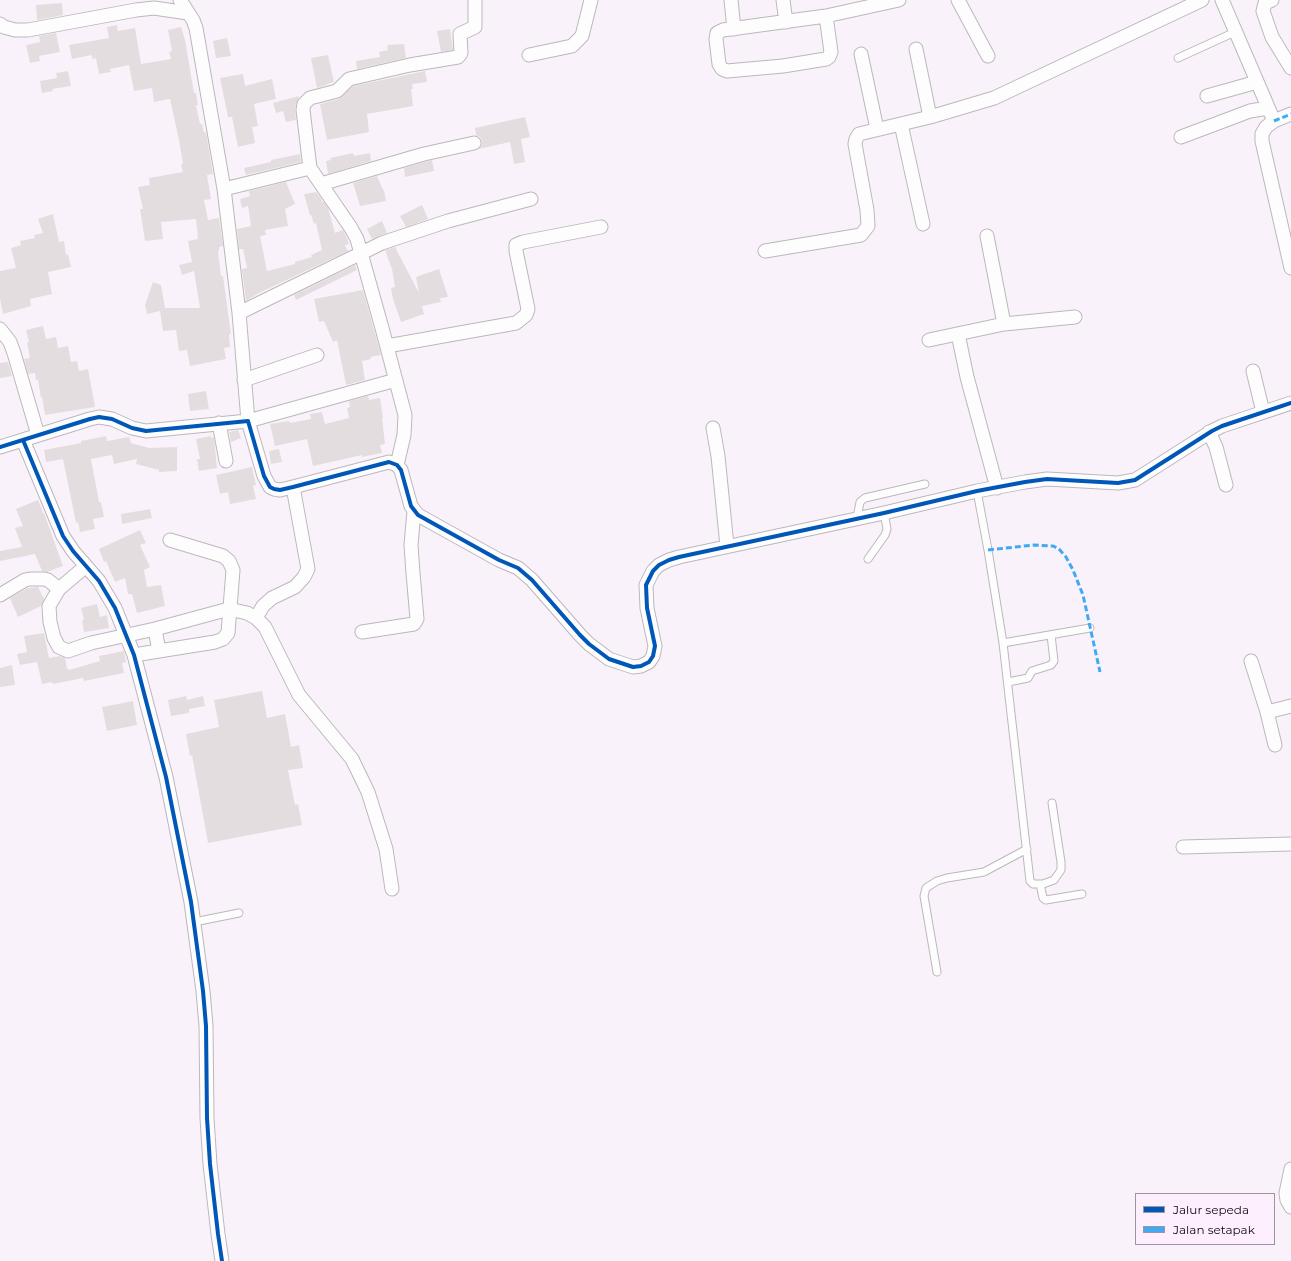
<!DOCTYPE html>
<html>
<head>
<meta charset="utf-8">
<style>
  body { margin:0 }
  #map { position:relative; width:1291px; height:1261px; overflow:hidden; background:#faf2fa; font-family:Montserrat,sans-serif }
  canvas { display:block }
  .legend { position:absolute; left:1135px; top:1193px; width:140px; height:52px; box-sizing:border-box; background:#fdeffd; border:1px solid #9e949e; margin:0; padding:5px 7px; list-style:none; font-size:12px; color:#0f0b0f }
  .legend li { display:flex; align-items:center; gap:8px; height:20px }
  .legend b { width:20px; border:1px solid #9e949e }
</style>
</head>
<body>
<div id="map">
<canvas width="1291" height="1261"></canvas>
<ul class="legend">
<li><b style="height:5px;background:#0057b8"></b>Jalur sepeda</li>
<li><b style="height:5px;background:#3fa9f5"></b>Jalan setapak</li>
</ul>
</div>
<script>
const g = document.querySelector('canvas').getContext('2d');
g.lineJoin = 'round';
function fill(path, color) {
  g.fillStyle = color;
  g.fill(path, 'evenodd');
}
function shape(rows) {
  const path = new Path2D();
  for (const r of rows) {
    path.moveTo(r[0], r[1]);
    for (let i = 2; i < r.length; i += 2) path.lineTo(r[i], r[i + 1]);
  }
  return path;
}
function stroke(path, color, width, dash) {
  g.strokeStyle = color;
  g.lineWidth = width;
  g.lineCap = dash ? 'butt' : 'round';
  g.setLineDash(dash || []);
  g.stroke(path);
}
fill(shape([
  [62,3,63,15,37,20,36,5],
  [117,25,118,31,135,28,141,64,171,59,169,52,172,51,168,30,181,27,185,40,194,93,196,93,198,105,196,105,200,124,202,124,204,133,206,132,213,174,207,175,211,199,204,200,208,220,219,218,223,246,219,247,219,251,218,252,221,276,223,276,231,334,229,334,230,347,224,348,226,359,190,366,187,350,179,351,176,330,163,331,160,311,147,314,145,305,153,282,161,285,165,308,200,308,194,271,182,275,179,265,192,262,188,241,198,239,196,219,161,222,163,239,145,241,140,209,143,209,138,187,150,185,149,178,183,172,181,165,183,164,179,140,170,99,154,102,152,88,134,91,129,65,110,69,111,72,99,74,96,58,92,59,92,55,72,59,69,45,109,38,107,27],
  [450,29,453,50,441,52,437,31],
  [56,33,60,52,39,56,40,61,30,63,26,45,40,42,39,36],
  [227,38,231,56,216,58,213,41],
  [404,44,406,58,357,69,356,61,380,57,379,52,388,50,387,45],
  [328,55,334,82,317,88,311,58],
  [68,71,71,86,52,89,53,91,42,93,40,81,57,78,56,73],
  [425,71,427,82,412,84,413,89,411,89,413,106,367,114,369,132,327,140,320,104,339,99,353,86],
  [243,74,245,86,272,79,276,99,254,104,258,126,252,127,255,143,238,147,232,117,228,117,220,78],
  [299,96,295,109,296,120,286,122,283,111,276,113,273,103],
  [525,117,530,137,521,139,525,162,514,164,510,142,479,149,482,145,482,141,480,137,476,135,475,128],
  [353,153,354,156,370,153,371,161,328,174,326,161,331,160,330,158],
  [300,154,301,162,246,175,244,168,271,162,271,160],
  [432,160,434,171,405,177,404,168],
  [377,176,383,190,384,190,386,201,360,206,353,183],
  [286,182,295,204,285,209,288,226,265,230,266,235,260,236,267,271,295,264,295,262,312,257,311,255,322,250,316,223,314,224,311,215,310,215,304,194,316,192,321,198,322,202,324,202,328,208,335,233,343,230,346,236,349,244,345,245,348,251,259,293,246,301,242,269,247,268,243,249,239,249,237,229,251,226,248,206,242,208,240,199,250,196,249,191],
  [422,205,428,219,406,227,400,216],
  [53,214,59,242,64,241,66,255,68,254,71,267,48,272,52,294,30,299,31,306,3,314,0,299,0,271,16,268,11,248,21,245,20,241,35,238,34,235,43,233,38,219],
  [382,221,387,233,372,239,367,229],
  [395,247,419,293,416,277,439,269,448,297,440,298,441,302,422,306,424,314,401,322,393,299,391,288,395,287,392,269,385,250],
  [355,265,357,270,296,300,294,295],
  [363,290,381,355,370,357,371,359,362,361,365,380,346,385,337,340,333,342,324,321,319,322,314,299],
  [43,326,46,339,56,337,58,348,68,346,71,362,77,361,79,371,88,369,95,407,45,415,42,397,41,398,38,380,36,380,35,373,28,374,24,359,30,358,27,342,29,342,26,330],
  [8,362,12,376,0,378,0,363],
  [206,391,209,409,190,411,188,394],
  [368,396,369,400,380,398,383,418,382,418,385,444,380,445,382,453,362,457,362,455,313,466,307,439,275,446,270,424,289,421,290,423,311,419,310,414,322,412,325,424,349,418,347,408,350,407,349,401],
  [238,430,241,438,231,442,229,432],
  [106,436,107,441,129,437,131,443,149,448,177,447,177,471,159,472,159,470,136,464,137,459,114,464,112,455,91,459,99,502,101,502,104,517,93,519,95,529,80,532,78,522,76,523,63,459,46,462,44,450,81,443,81,441],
  [211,436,211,438,214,437,217,468,199,471,197,459,200,459,196,439],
  [279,449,282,462,271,464,269,451],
  [252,467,256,485,253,486,256,499,230,504,228,492,220,494,216,475],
  [38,500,43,513,44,513,63,566,47,572,42,571,35,554,0,561,0,551,22,547,15,528,23,526,16,509],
  [150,509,152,518,122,524,121,514],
  [140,530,146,543,140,545,150,567,144,570,147,587,161,585,165,606,137,613,132,594,128,594,125,578,115,582,106,561,104,562,99,549],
  [38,587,44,599,41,606,18,617,10,598,28,588],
  [97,604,100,617,107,615,109,628,84,632,82,620,84,619,81,608],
  [44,633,49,658,60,656,65,658,67,669,69,669,69,670,100,661,99,656,124,651,126,662,122,663,124,673,84,681,83,678,53,684,52,682,42,684,37,662,20,665,17,654,27,652,24,636],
  [12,665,15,685,0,687,0,668],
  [262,691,267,718,285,714,291,747,299,745,303,768,288,770,295,805,298,804,302,825,208,843,192,755,190,756,186,734,219,727,214,700],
  [186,696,187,700,203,696,205,706,189,709,189,713,171,716,168,700],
  [133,701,137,725,107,731,102,707]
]), '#e4dddf');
const service = shape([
  [1178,58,1235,32],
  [977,491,988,550,1003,643,1030,881,1033,884,1043,884,1054,880,1061,870,1061,862,1052,803],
  [857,518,860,502,865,498,925,484],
  [868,559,885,535,887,529,884,513],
  [1003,643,1090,628],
  [1008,682,1028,678,1032,671,1051,665,1054,661,1051,635],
  [1040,884,1043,898,1046,900,1082,894],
  [194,922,239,913],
  [937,972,924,896,926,888,937,881,947,878,984,872,1027,849]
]);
const minor = shape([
  [180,0,193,20,196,28,224,189,239,313,248,421,396,380],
  [731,0,734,29],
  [783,0,786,22],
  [958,0,988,56],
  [1222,0,1274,121],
  [1272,0,1265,3,1263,11,1272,37,1291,68],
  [826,16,831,52,829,57,826,59,783,66,727,71,722,69,719,64,716,39,717,33,723,30,826,16,899,0],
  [0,24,4,27,15,30,28,30,136,10,154,8,188,13],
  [916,49,930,117],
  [861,54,877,129],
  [529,55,572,46,582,36,591,0],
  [1207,96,1257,82],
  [1291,114,1274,121,1266,127,1262,134,1262,141,1291,268],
  [901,124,923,224],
  [1181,137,1250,111,1268,108],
  [321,184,424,154,474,143],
  [224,189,310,168],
  [987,236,1004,324],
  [765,251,861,235,868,226,867,210,855,144,856,139,859,134,930,117,994,98,1202,0],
  [239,313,382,243,448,221,531,199],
  [0,329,10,342,14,353,38,435],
  [958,334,967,377,997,488],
  [929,340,1004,324,1075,317],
  [387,346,516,323,526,315,528,309,516,251,516,245,523,242,601,227],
  [1253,371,1263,412],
  [244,380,317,355],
  [219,423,226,461],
  [713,428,718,456,727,546],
  [1209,432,1216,447,1226,485],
  [23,440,63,536,73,551,99,581,115,608,134,655,166,777,191,902,203,991,206,1026,207,1118,210,1164,218,1234,222,1261],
  [0,447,90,419,99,417,112,419,132,428,146,431,248,421,264,476,270,487,274,489,280,490,293,487,389,462,397,465,401,470,411,506,418,515,499,560,518,568,532,580,580,635,589,644,609,659,633,667,641,666,649,662,653,656,655,646,647,608,646,585,653,571,659,565,669,560,679,557,884,513,977,491,1025,482,1047,479,1118,483,1135,480,1212,431,1222,426,1291,403],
  [397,465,404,435,405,415,382,328,357,239,351,228,310,168,303,110,304,104,310,98,337,91,349,79,410,65,458,57,461,53,460,34,475,27,475,0],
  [86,566,59,589,49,606,50,622,54,638,59,647,68,651,91,643,155,629],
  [0,595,25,580,30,579,44,579,48,580,59,589],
  [256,618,263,606,272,598,295,587,304,577,308,569,293,487],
  [362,632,414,624,417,619,413,573,411,545,414,511],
  [159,651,155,629,229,609,247,613,256,618,265,627,299,695,352,759,368,792,386,849,392,889],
  [134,655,215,642,223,639,228,633,233,570,229,561,223,556,170,540],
  [1251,661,1267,712,1275,745],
  [1267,712,1291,706],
  [1183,847,1291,844],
  [1291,1169,1286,1193,1287,1200,1291,1207]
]);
stroke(service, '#bcb7bc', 9);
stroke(minor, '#bcb7bc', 15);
stroke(service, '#fefdfe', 7);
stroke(minor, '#fefdfe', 13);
stroke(shape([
  [1274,121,1291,114],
  [988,550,1034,545,1053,546,1059,549,1066,557,1073,570,1083,595,1100,672]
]), '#3fa9f5', 3, [6, 3]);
stroke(shape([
  [23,440,63,536,73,551,99,581,115,608,134,655,166,777,191,902,203,991,206,1026,207,1118,210,1164,218,1234,222,1261],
  [0,447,90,419,99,417,112,419,132,428,146,431,248,421,264,476,270,487,274,489,280,490,293,487,389,462,397,465,401,470,411,506,418,515,499,560,518,568,532,580,580,635,589,644,609,659,633,667,641,666,649,662,653,656,655,646,647,608,646,585,653,571,659,565,669,560,679,557,884,513,977,491,1025,482,1047,479,1118,483,1135,480,1212,431,1222,426,1291,403]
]), '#0057b8', 4);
</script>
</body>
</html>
